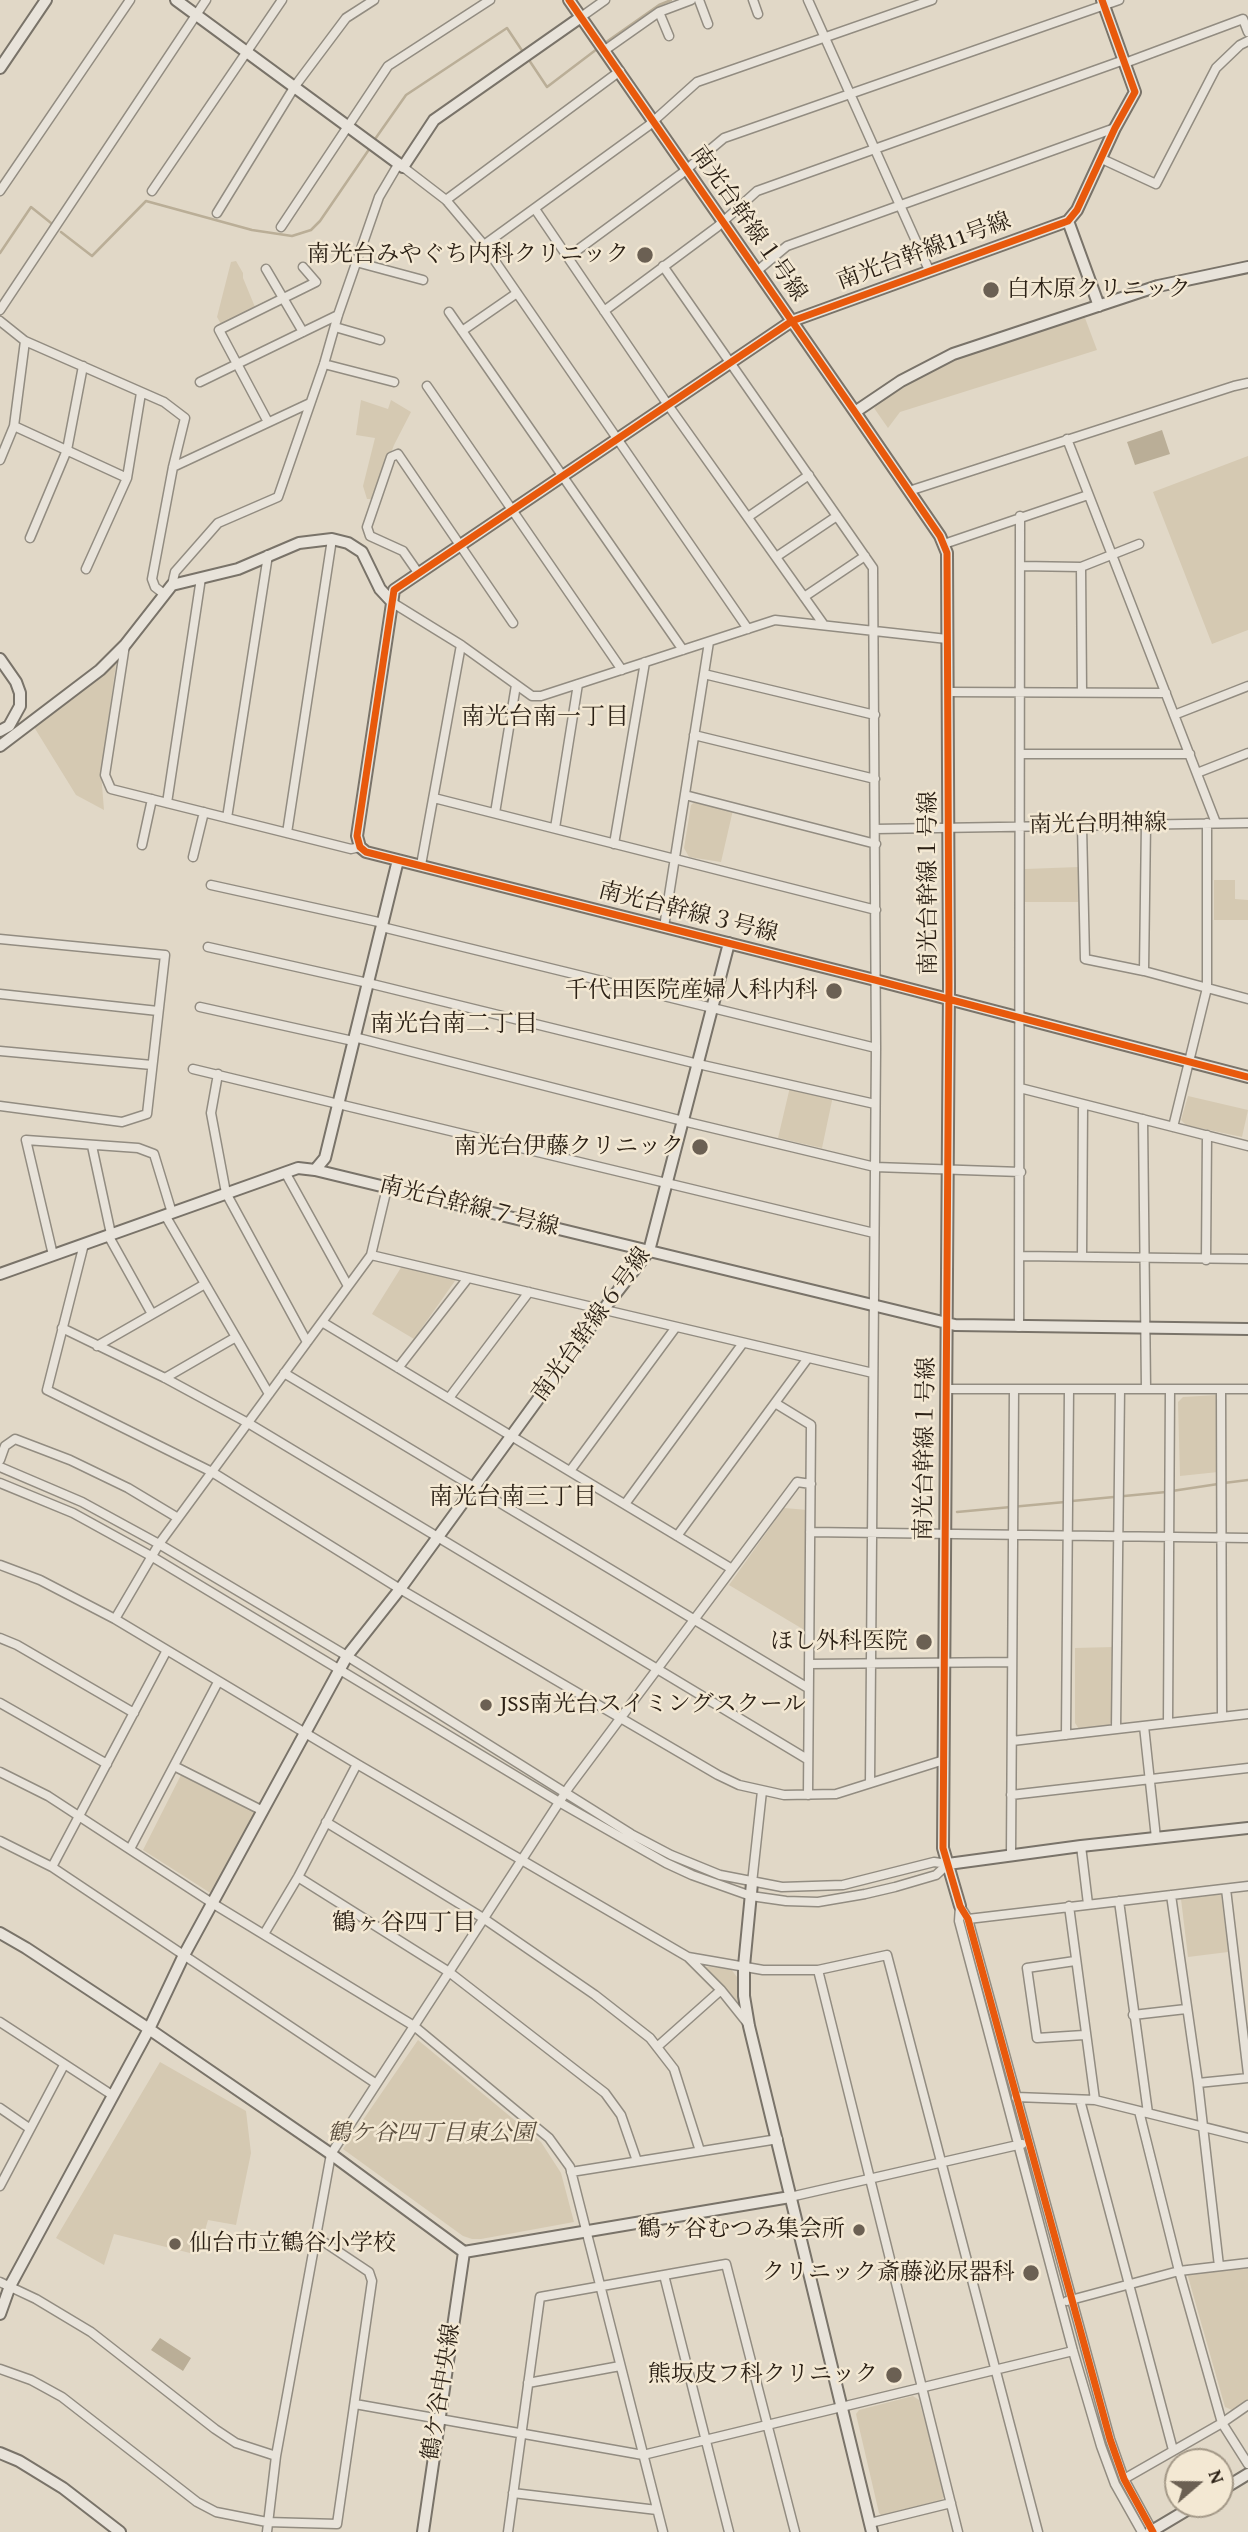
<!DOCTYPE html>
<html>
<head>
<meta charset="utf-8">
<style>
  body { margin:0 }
  #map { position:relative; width:1248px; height:2532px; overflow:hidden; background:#e1d8c7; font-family:"Gentium Book Plus",serif }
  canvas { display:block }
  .north { position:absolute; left:1164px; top:2448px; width:70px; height:70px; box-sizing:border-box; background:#f3e8d3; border:2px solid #a39887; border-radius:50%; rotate:70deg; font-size:19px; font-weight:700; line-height:28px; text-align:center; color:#2b2015 }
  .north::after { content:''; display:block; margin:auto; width:24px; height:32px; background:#6b6053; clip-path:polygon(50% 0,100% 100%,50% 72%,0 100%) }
</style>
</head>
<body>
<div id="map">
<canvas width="1248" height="2532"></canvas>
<div class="north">N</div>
</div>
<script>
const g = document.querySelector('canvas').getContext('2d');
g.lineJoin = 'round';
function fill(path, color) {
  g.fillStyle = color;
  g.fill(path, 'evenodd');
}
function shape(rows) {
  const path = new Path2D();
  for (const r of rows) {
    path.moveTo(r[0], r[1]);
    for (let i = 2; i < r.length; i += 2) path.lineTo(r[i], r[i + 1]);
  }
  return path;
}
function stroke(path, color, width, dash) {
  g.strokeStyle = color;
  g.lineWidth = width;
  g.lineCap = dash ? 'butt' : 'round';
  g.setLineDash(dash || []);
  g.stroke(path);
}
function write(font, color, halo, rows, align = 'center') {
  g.font = font + ' "Gentium Book Plus","Noto Serif JP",serif';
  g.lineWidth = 5;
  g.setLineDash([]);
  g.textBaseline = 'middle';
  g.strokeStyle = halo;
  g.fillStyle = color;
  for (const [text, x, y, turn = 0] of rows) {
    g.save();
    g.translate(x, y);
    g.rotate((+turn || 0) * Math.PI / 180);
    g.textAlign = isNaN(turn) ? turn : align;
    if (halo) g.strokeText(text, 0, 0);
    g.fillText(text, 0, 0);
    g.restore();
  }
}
fill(shape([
  [236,261,243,273,243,278,255,307,221,324,217,317,231,262],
  [1085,318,1097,350,900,412,888,428,874,408,888,397,947,362,995,344],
  [361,400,388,409,391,400,411,412,394,445,374,499,367,499,363,486,375,438,356,435],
  [1248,456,1248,630,1212,644,1153,492],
  [116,664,101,773,104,810,76,795,34,727],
  [696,801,733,810,721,862,689,857,684,848,691,805],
  [1079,867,1078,902,1025,902,1025,869],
  [1214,880,1235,880,1235,899,1248,900,1248,920,1214,920],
  [790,1087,833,1096,822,1148,778,1138],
  [1188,1096,1248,1110,1242,1137,1186,1125,1181,1120],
  [402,1266,457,1278,414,1339,372,1314],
  [1217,1395,1218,1472,1180,1476,1178,1402,1183,1397],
  [784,1508,808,1510,806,1631,729,1585],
  [1114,1647,1114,1718,1109,1725,1079,1729,1075,1723,1075,1648],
  [182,1773,258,1813,212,1894,143,1850],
  [1221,1894,1228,1952,1188,1957,1181,1899],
  [700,1966,731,1969,737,1977,740,2005,737,2008],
  [418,2040,541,2142,561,2173,574,2222,481,2239,472,2239,463,2236,343,2149],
  [160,2062,246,2111,251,2153,236,2225,208,2220,198,2255,114,2234,104,2265,56,2238],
  [1248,2267,1248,2401,1232,2410,1225,2407,1187,2273],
  [913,2396,919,2400,945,2496,940,2501,882,2516,879,2513,856,2414,859,2410]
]), '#d5c9b2');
fill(shape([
  [1162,430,1170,454,1135,465,1127,442],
  [160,2338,191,2358,183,2371,151,2350]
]), '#baae97');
stroke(shape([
  [602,45,659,5,671,0],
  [527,57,547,87,597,49],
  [373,142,406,95,507,28,523,52],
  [61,232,92,256,146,201,252,230,292,236,311,230,320,221,370,148],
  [0,253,31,207,51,223],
  [1224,1483,1248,1480],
  [1172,1491,1218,1484],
  [1072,1501,1166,1492],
  [957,1512,1065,1502]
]), '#baae97', 2.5);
const street = shape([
  [699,0,708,24],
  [753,0,758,14],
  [808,0,929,270],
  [659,12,669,36],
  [581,17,605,0],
  [605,50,659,12,691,0],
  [1125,63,1243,19,1248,32],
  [1102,159,1156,184,1216,68,1240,45,1248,41],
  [403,167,446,200,484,245,748,629],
  [0,191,130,0],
  [152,191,282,0],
  [446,200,620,71],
  [535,209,668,405,824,625],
  [217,213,295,86,346,18,374,0],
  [281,227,388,66,490,0],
  [484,245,648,126,697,82,932,0],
  [568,257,681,174,724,138,1119,0],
  [356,262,423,280],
  [663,266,873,568,876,1048,870,1783],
  [266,269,303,332],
  [757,271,787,246,1115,128],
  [0,310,206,0],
  [604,311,717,227,757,191,1124,60],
  [449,312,683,650],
  [0,321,25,341,164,402,185,418,173,467,152,579,155,587,164,594],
  [335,327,380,340],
  [462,331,517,293],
  [324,364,394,382],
  [200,382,338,315],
  [427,386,622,670],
  [268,422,219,330,316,282,303,267],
  [14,426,127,478],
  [1067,439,1216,823],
  [0,460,14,426,25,341],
  [173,467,310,403],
  [909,491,1234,386,1248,383],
  [748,517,809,475],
  [30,538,67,450,83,366],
  [944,544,1088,495],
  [776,557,837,516],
  [1021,566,1081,567,1139,544],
  [1081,567,1082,692],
  [86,569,127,478,141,393],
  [419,574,403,551,370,536,367,527,391,457,398,454,513,623],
  [172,585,175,572,218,523,278,497,324,364,338,315,379,197,399,163],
  [804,597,865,556],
  [393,603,461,645,532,696,541,696,775,620,947,639],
  [125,645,105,775,111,789,351,849,360,847],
  [704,674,875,715],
  [947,692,1166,693],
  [1174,715,1248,686],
  [694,735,875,779],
  [1020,754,1190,754],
  [1197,773,1248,753],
  [685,795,876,844],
  [434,798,876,910],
  [167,803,201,578],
  [495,813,516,685],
  [227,818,268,555],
  [1082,826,1085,959,1144,971,1248,999],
  [555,828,578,684],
  [875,829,1248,823],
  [287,833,332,539],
  [614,844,645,662],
  [142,845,152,799],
  [193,857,204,812],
  [421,865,461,645],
  [211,885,383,923],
  [382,927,876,1048],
  [664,927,709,642],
  [0,939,165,955,147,1114,122,1122,0,1106],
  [208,947,368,983,698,1064,875,1104],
  [1144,971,1146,823],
  [0,994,158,1011],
  [200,1007,353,1041],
  [354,1037,683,1121,875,1167,1021,1172],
  [0,1051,152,1065],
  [193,1069,874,1233],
  [218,1074,211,1113,226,1193,307,1342],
  [1020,1088,1248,1146],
  [1143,1119,1146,1389],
  [1173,1127,1207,988,1207,823],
  [92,1146,111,1234],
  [285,1172,348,1286],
  [165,1215,269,1394],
  [108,1235,152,1314],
  [84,1244,47,1390,212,1472,400,1589,718,1775,739,1785,784,1795,836,1794,944,1760],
  [53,1255,26,1140,138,1148,154,1154,172,1213],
  [371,1255,873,1373],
  [1020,1256,1248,1259],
  [1082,1257,1083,1104],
  [1206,1260,1207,1135],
  [322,1322,732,1569],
  [1019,1327,1020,516],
  [62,1328,165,1378,248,1423,807,1759],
  [97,1346,205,1284],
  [398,1368,468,1278],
  [284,1373,808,1688],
  [165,1378,236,1337],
  [946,1389,1248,1389],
  [1221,1389,1222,1717],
  [449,1398,529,1292],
  [775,1403,811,1425,808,1795],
  [0,1460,5,1446,15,1439,70,1460,128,1488,178,1518],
  [0,1467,82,1502,159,1544,347,1656,631,1834,671,1855,720,1875,782,1887,843,1885,934,1862,948,1864],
  [570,1471,676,1327],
  [0,1483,73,1513,151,1556,559,1802,666,1863,692,1875,751,1896,786,1901,818,1902,865,1894,895,1887,936,1875,948,1864],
  [625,1504,743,1343],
  [810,1532,1248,1538],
  [677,1536,808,1358],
  [0,1565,40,1580,115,1619,357,1764,688,1957,763,1970,818,1970,887,1955,1038,2532],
  [115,1619,159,1544,371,1255,387,1188],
  [0,1638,17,1645,134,1713],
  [809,1664,1012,1662],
  [0,1703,107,1764],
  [1168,1723,1170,1389],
  [1144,1726,1156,1838],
  [1116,1729,1120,1389],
  [1066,1735,1069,1389],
  [1012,1741,1248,1714],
  [174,1766,263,1811],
  [0,1772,48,1796,212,1903,414,2026,549,2138,570,2167,663,2532],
  [1011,1795,1248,1768],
  [326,1822,483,1918,595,1995,650,2038,674,2069,700,2151],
  [0,1841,52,1867,375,2083],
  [1081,1846,1088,1904],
  [130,1849,218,1682],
  [1011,1855,1014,1389],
  [52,1867,167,1650],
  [298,1877,449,1972,605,2093,621,2115,637,2161],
  [752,1883,762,1791],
  [1226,1889,1248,2074],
  [1171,1895,1198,2083,1219,2266],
  [1119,1901,1148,2113],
  [960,1906,968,1919,1110,2439,1124,2479,1153,2532],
  [960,1906,959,1921,1073,2351,1101,2446,1115,2484,1142,2532],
  [1069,1906,1095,2100],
  [968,1919,1248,1886],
  [264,1934,298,1877,357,1764],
  [688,1957,721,1990,749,2025],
  [1075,1961,1027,1968,1037,2038,1084,2035],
  [818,1970,958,2532],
  [1133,2015,1186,2009],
  [0,2022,112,2095],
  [657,2047,721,1990],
  [1198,2083,1248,2078],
  [1016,2097,1095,2100,1248,2138],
  [1080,2100,1173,2450],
  [0,2108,29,2128],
  [1139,2111,1179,2271,1222,2423,1248,2464],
  [571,2172,778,2139],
  [0,2186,64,2065],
  [790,2197,1022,2144],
  [664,2275,729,2532],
  [0,2282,36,2299,91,2332,215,2429,236,2443,276,2456],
  [1067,2301,1179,2271,1248,2263],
  [0,2369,31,2380,62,2397,197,2502,216,2512,267,2522,337,2524,372,2281,369,2272,315,2236],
  [528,2383,620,2366],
  [355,2404,643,2455,1073,2351],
  [1124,2479,1222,2423,1248,2405],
  [513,2493,657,2510],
  [870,2523,951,2503],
  [267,2532,276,2456,331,2154,569,1787,797,1482,811,1484],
  [508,2532,540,2297,726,2264,795,2532]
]);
const secondary = shape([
  [176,0,403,167,434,120,581,17],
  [569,0,855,412,940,536,947,553,949,986,943,1848,960,1906],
  [1102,0,1135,92,1115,128,1077,210,1068,221,792,321,394,590,357,836,360,847,366,852,875,980,1248,1077],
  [0,68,46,0],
  [1068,221,1099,306],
  [855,412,901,381,953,354,1158,286,1248,267],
  [0,659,16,682,20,693,20,706,9,726,0,731],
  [0,746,100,670,125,645,172,585,238,569,299,543,332,539,348,543,362,552,380,589,393,603],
  [315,1170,325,1158,398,860],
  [0,1274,298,1168,315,1170,955,1325,1248,1329],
  [948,1864,1081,1846,1248,1828],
  [752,1883,744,1966,744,1996,749,2026,872,2532],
  [0,1933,26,1948,149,2029,331,2154,464,2252,790,2197],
  [0,2314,10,2286,149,2029,184,1955,347,1656,400,1589,603,1310,649,1251,729,943],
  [0,2453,19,2461,63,2488,120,2532],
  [1220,2491,1248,2474],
  [423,2532,464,2252],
  [1150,2532,1197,2504]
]);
stroke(street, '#928c81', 11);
stroke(secondary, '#797369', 14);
stroke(street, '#e8e3da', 8);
stroke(secondary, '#e8e3da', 10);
stroke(shape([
  [569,0,855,412,940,536,947,553,949,986,943,1848,960,1906,968,1919,1110,2439,1124,2479,1153,2532],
  [1102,0,1135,92,1115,128,1077,210,1068,221,792,321,394,590,357,836,360,847,366,852,875,980,1248,1077]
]), '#e8590c', 7);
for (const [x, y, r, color] of [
  [645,255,9,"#6b6053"],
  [991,290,9,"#6b6053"],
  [834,991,9,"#6b6053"],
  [700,1147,9,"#6b6053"],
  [924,1642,9,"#6b6053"],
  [486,1705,7,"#6b6053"],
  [859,2230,7,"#6b6053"],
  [175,2244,7,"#6b6053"],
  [1031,2273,9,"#6b6053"],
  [894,2375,9,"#6b6053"]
]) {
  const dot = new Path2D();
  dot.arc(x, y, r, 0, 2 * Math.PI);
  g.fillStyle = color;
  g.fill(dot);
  stroke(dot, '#f3e8d3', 2.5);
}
write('23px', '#2b2015', '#f3e8d3', [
  ["南光台幹線１号線",748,224,55],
  ["南光台幹線11号線",924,252,-20],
  ["南光台明神線",1098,825,-1],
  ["南光台幹線１号線",929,883,-90],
  ["南光台幹線３号線",688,913,14],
  ["南光台幹線７号線",469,1207,14],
  ["南光台幹線６号線",592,1325,-54],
  ["南光台幹線１号線",926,1449,-89],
  ["鶴ケ谷中央線",442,2392,-81]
]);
write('23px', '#2b2015', '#f3e8d3', [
  ["南光台みやぐち内科クリニック",629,255],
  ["白木原クリニック",1007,290,"left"],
  ["千代田医院産婦人科内科",818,991],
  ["南光台伊藤クリニック",684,1147],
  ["ほし外科医院",908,1642],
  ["JSS南光台スイミングスクール",500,1705,"left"],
  ["鶴ヶ谷むつみ集会所",845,2230],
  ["仙台市立鶴谷小学校",189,2244,"left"],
  ["クリニック斎藤泌尿器科",1015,2273],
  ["熊坂皮フ科クリニック",878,2375]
], 'right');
write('italic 23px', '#5b4f3f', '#f3e8d3', [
  ["鶴ケ谷四丁目東公園",431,2134]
]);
write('24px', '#2b2015', '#f3e8d3', [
  ["南光台南一丁目",545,718],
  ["南光台南二丁目",454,1025],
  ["南光台南三丁目",513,1498],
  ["鶴ヶ谷四丁目",404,1924]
]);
</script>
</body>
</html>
